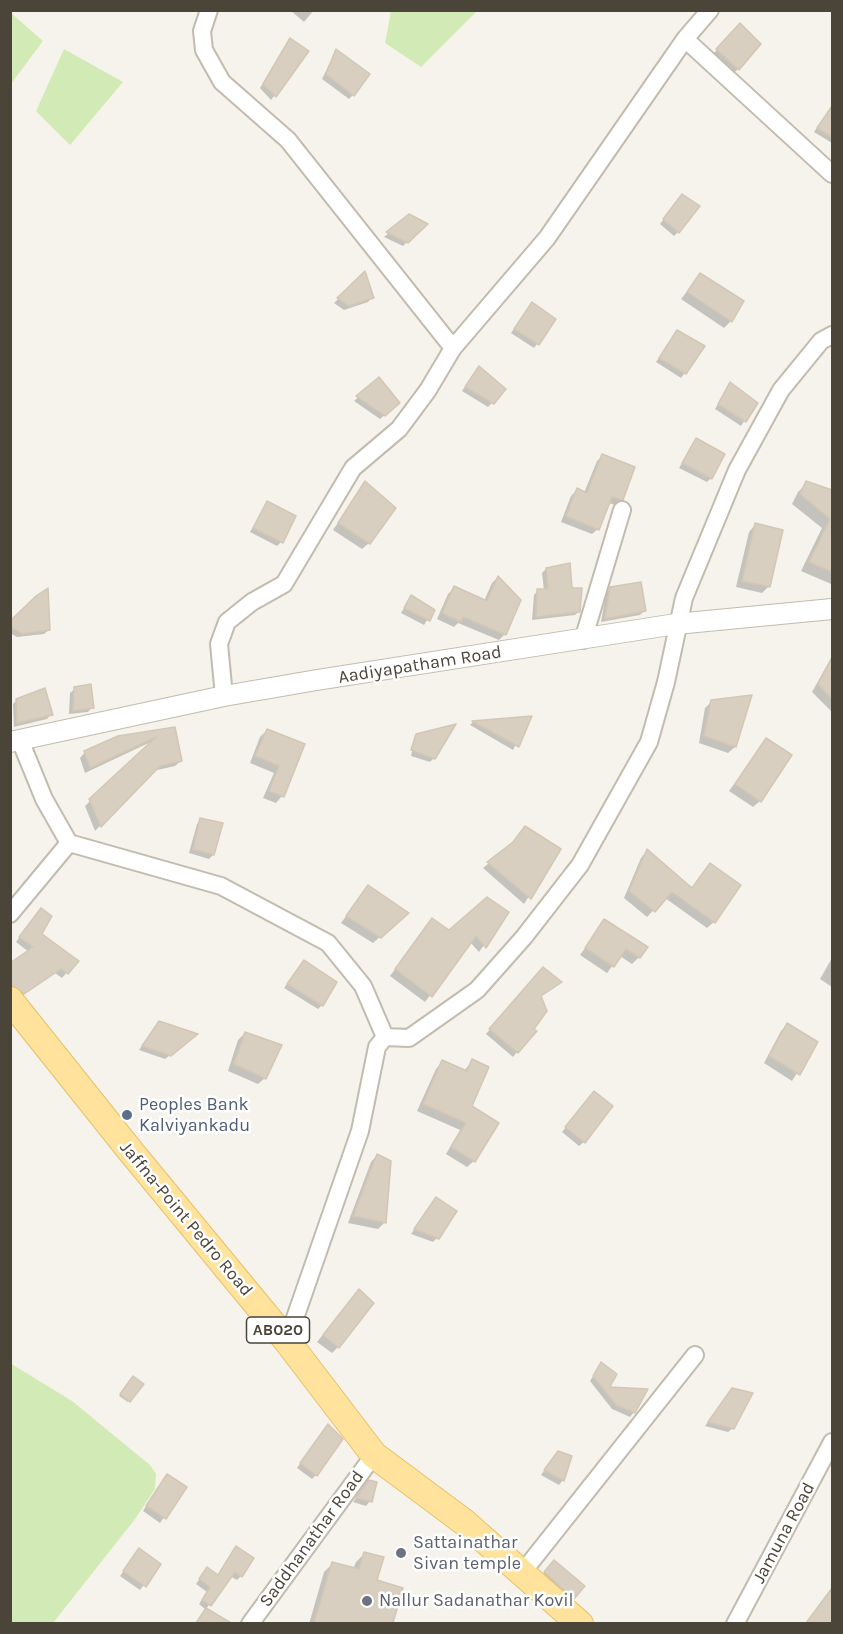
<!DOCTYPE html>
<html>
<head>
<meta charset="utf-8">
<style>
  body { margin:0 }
  #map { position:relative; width:843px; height:1634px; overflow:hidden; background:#f6f3ec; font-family:Karla,sans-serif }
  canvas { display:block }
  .frame { position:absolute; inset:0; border:12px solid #4b4439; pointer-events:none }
</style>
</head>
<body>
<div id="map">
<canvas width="843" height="1634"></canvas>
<div class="frame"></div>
</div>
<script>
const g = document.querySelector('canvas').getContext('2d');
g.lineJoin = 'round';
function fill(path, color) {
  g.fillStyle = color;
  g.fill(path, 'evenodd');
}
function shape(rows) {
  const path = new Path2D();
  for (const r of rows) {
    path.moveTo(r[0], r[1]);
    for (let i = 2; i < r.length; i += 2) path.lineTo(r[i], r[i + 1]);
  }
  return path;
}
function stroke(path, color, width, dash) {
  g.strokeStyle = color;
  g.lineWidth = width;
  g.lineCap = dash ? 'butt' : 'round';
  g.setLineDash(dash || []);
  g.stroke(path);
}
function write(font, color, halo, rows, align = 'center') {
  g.font = font + ' Karla,sans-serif';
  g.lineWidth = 5;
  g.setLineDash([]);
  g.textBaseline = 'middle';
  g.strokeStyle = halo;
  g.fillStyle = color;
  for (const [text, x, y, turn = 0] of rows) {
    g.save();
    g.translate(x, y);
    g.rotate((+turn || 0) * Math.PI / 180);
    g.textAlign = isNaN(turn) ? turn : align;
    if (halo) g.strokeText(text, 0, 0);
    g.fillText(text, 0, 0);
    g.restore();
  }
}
fill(shape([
  [473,10,476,12,421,67,385,43,391,11],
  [11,13,43,41,11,84],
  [64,49,123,82,70,145,36,111],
  [10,1363,72,1401,150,1465,156,1474,155,1489,135,1519,53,1623,11,1623]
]), '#d2eab5');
fill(shape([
  [290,10,314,10,304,22],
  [740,25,738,69,734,73,713,54],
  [290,40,307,52,271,100,260,88],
  [336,50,353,95,349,99,322,79],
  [832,106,832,143,814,132],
  [678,200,678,232,674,236,660,224],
  [409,216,425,224,403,246,384,237],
  [364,274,372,297,368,302,344,310,334,303],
  [700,275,731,321,724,328,681,299],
  [528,309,554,320,534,348,511,333],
  [674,336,703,347,681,378,656,362],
  [475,372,492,403,488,407,462,391],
  [379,379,394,407,380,419,354,401],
  [730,384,756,403,741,426,715,409],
  [696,440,711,478,707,482,679,468],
  [602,456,621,499,616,505,608,503,598,529,592,534,561,522,571,496,577,490,584,493,597,461],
  [365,483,369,543,362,549,333,530],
  [807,483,832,491,831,584,801,571,822,528,792,504,798,492],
  [267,503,281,542,277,546,250,532],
  [755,525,769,586,762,593,736,587,749,532],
  [546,569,571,590,579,611,575,615,532,620,534,595,538,590,544,590,542,573],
  [497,578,519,601,504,635,499,640,458,623,454,627,437,619,448,594,454,588,484,601,492,583],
  [610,589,644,611,640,615,601,622,606,593],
  [411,597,433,610,424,625,401,613],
  [10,624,49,630,44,634,17,637,10,633],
  [832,656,832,712,812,692],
  [75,689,92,707,88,712,69,714,70,693],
  [750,696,735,747,728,753,699,743,705,708,712,701],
  [17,700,51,714,47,719,14,727,13,704],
  [530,717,513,750,470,725,473,722],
  [174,728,181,761,175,766,153,771,95,831,85,806,155,740,85,773,80,758,85,752],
  [267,730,303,745,282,796,276,803,263,798,274,773,250,763,260,737],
  [416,735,434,758,430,762,411,756],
  [766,740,760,801,753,807,729,791],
  [201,820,213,855,209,859,189,853,197,824],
  [510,846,559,849,524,904,483,868],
  [647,851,691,889,710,865,714,922,707,928,665,898,647,917,624,898,641,858],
  [368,887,400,919,373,943,341,923],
  [507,913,479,952,470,942,425,1002,390,976,427,926,449,932],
  [37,915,40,935,76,962,62,978,55,973,19,998,10,990,10,965,29,952,16,942],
  [605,921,639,957,632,964,620,956,607,973,580,955],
  [832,958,832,987,820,979],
  [300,966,322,1005,318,1009,284,988],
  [539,973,560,983,539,997,517,1052,513,1057,486,1034],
  [787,1025,816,1043,792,1081,764,1063,781,1031],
  [155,1027,192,1038,165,1059,139,1050],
  [245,1033,265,1078,258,1084,228,1071,238,1040],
  [472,1061,470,1107,474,1161,467,1167,446,1154,460,1130,417,1111,436,1069,442,1062,464,1071],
  [590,1097,584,1142,579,1146,562,1132],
  [377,1155,389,1161,384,1223,378,1229,348,1223,371,1162],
  [432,1203,437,1238,433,1242,411,1234],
  [353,1297,338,1347,332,1353,317,1342],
  [601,1364,607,1388,634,1412,630,1417,612,1409,590,1381],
  [133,1378,142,1384,128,1402,119,1396],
  [728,1394,733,1428,728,1432,705,1426],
  [324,1430,316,1475,312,1479,297,1468],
  [554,1457,570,1457,563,1480,559,1485,541,1475],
  [163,1480,185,1488,160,1523,143,1511],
  [365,1486,370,1501,366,1506,353,1502],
  [232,1552,241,1576,237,1580,230,1576,206,1609,228,1624,196,1624,206,1610,199,1604,207,1592,196,1584,203,1574,217,1576],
  [365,1553,375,1581,401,1589,391,1624,309,1624,324,1572,333,1563,353,1569,356,1562],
  [135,1555,159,1565,140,1590,120,1576],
  [550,1566,573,1598,569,1602,541,1577],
  [832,1590,832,1624,806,1624,828,1594]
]), '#0003');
const building = shape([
  [740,23,761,44,739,70,716,49,740,23],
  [290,38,309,51,276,97,263,84,290,38],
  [336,49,370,74,354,96,326,74,336,49],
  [832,106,832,137,817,128,832,106],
  [682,194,700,206,679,233,663,219,682,194],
  [409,214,428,224,408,243,386,232,409,214],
  [365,271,374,298,349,306,337,298,365,271],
  [700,273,744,301,732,322,687,292,700,273],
  [532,302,556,319,539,345,514,329,532,302],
  [677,330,705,346,686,374,659,358,677,330],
  [479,366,506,389,494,404,465,387,479,366],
  [379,377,400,403,385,416,356,396,379,377],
  [730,382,758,403,746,422,718,404,730,382],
  [696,438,725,454,712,479,682,463,696,438],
  [602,454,635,467,623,500,612,497,599,530,566,516,577,488,587,493,602,454],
  [365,481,396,508,370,544,338,523,365,481],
  [806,481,832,490,832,572,809,562,830,519,800,494,806,481],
  [267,501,296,516,283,543,253,528,267,501],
  [755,523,783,530,770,587,742,581,755,523],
  [570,563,572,588,582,588,580,612,536,617,537,589,548,589,546,568,570,563],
  [498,576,521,600,506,635,463,617,461,622,442,613,454,586,487,601,498,576],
  [641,582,646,611,605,619,610,587,641,582],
  [48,588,50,630,22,634,10,626,10,621,36,596,48,588],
  [411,595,435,610,430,621,404,608,411,595],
  [832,658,832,699,818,684,832,658],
  [91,684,94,708,73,711,74,687,91,684],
  [45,688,53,715,17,723,16,699,45,688],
  [752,695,736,747,704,736,711,700,752,695],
  [532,716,519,747,472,721,532,716],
  [456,724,435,759,411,750,416,734,456,724],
  [175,727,182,761,160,766,101,827,89,799,156,737,90,768,84,751,118,736,175,727],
  [267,729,305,744,284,797,269,791,279,766,255,756,267,729],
  [766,738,792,755,761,802,735,784,766,738],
  [200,818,223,823,214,855,193,849,200,818],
  [525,826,561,849,531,899,487,862,513,842,525,826],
  [647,849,692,888,710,863,741,885,715,923,672,892,655,912,629,891,647,849],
  [368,885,409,913,381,938,346,916,368,885],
  [487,897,509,912,486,948,476,936,432,997,395,969,432,918,449,930,487,897],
  [41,908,52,916,42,934,79,961,68,974,61,969,24,994,10,985,10,963,33,947,19,937,41,908],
  [604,919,648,947,640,958,626,949,614,967,585,948,604,919],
  [304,960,337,982,323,1006,287,984,304,960],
  [543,967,562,982,541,996,547,1011,534,1029,537,1031,518,1053,489,1029,543,967],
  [159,1021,198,1034,171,1056,142,1046,159,1021],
  [787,1023,818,1042,800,1075,769,1056,787,1023],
  [245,1032,282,1045,266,1079,234,1064,245,1032],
  [472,1059,489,1067,472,1106,499,1123,475,1162,451,1147,466,1123,423,1104,442,1060,467,1071,472,1059],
  [594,1091,613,1106,585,1143,565,1127,594,1091],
  [377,1154,391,1161,386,1223,353,1216,377,1154],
  [436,1197,457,1211,439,1239,414,1229,436,1197],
  [359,1289,374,1303,339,1348,323,1335,359,1289],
  [601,1362,617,1374,610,1387,648,1389,635,1413,616,1405,593,1376,601,1362],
  [133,1376,144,1384,130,1402,120,1394,133,1376],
  [732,1388,753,1393,734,1429,708,1422,732,1388],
  [328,1424,343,1439,317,1476,300,1463,328,1424],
  [558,1451,572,1456,564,1481,544,1470,558,1451],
  [167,1474,187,1487,166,1519,146,1506,167,1474],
  [369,1480,377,1482,372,1502,356,1498,369,1480],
  [236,1546,254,1558,242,1577,235,1572,211,1606,202,1600,210,1587,199,1579,207,1567,218,1575,236,1546],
  [139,1548,161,1564,146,1587,123,1571,139,1548],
  [364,1552,384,1557,377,1580,403,1588,393,1623,314,1623,332,1562,359,1569,364,1552],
  [554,1560,585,1586,574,1599,544,1572,554,1560],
  [832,1588,832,1623,806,1623,832,1588],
  [206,1608,231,1623,196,1623,206,1608]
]);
fill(building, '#d8cfc1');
stroke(building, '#d3c7b4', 1.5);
const minor = shape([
  [209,10,202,31,204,50,222,82,288,140,453,348],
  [685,39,832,174],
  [583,640,622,510],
  [224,696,219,644,227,622,252,602,284,584,353,468,399,429,428,390,453,348,547,238,685,39,710,10],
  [20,740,44,799,69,843,221,886,328,943,363,986,385,1037],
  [10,914,69,843],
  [287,1341,360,1131,377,1047,385,1037,409,1038,477,990,524,937,580,865,649,742,666,682,684,598,737,470,781,390,821,341,832,335],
  [522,1573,695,1355],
  [250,1624,374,1455],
  [735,1624,832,1442]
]);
const tertiary = shape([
  [10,742,224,696,317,680,676,624,832,609]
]);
const primary = shape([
  [10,1000,128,1148,287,1341,374,1455,464,1522,580,1624]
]);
stroke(minor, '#c2bbae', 20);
stroke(tertiary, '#c2bbae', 22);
stroke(primary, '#e6c16a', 28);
stroke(minor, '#fff', 16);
stroke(tertiary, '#fff', 20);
stroke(primary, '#ffe39c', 26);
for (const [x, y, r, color] of [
  [127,1115,6,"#5c6f8a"],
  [401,1553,6,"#6b7280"],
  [367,1601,6,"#6b7280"]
]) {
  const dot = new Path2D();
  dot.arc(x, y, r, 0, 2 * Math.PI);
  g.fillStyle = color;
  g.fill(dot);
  stroke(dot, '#fff', 2);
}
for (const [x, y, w] of [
  [278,1330,63]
]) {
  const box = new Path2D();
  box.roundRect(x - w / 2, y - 13, w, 26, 4.5);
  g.fillStyle = '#fff';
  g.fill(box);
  stroke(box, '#4b4439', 1.5);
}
write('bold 16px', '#4b4439', null, [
  ["AB020",278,1330]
]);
write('18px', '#4b4439', '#fff', [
  ["Aadiyapatham Road",420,665,-9],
  ["Jaffna-Point Pedro Road",186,1219,50],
  ["Jamuna Road",784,1533,-62],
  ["Saddhanathar Road",312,1539,-54]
]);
write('18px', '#4e5e75', '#fff', [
  ["Peoples Bank",139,1105],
  ["Kalviyankadu",139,1126]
], 'left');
write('18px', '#5b616d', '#fff', [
  ["Sattainathar",413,1543],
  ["Sivan temple",413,1564],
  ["Nallur Sadanathar Kovil",379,1601]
], 'left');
</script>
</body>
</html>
